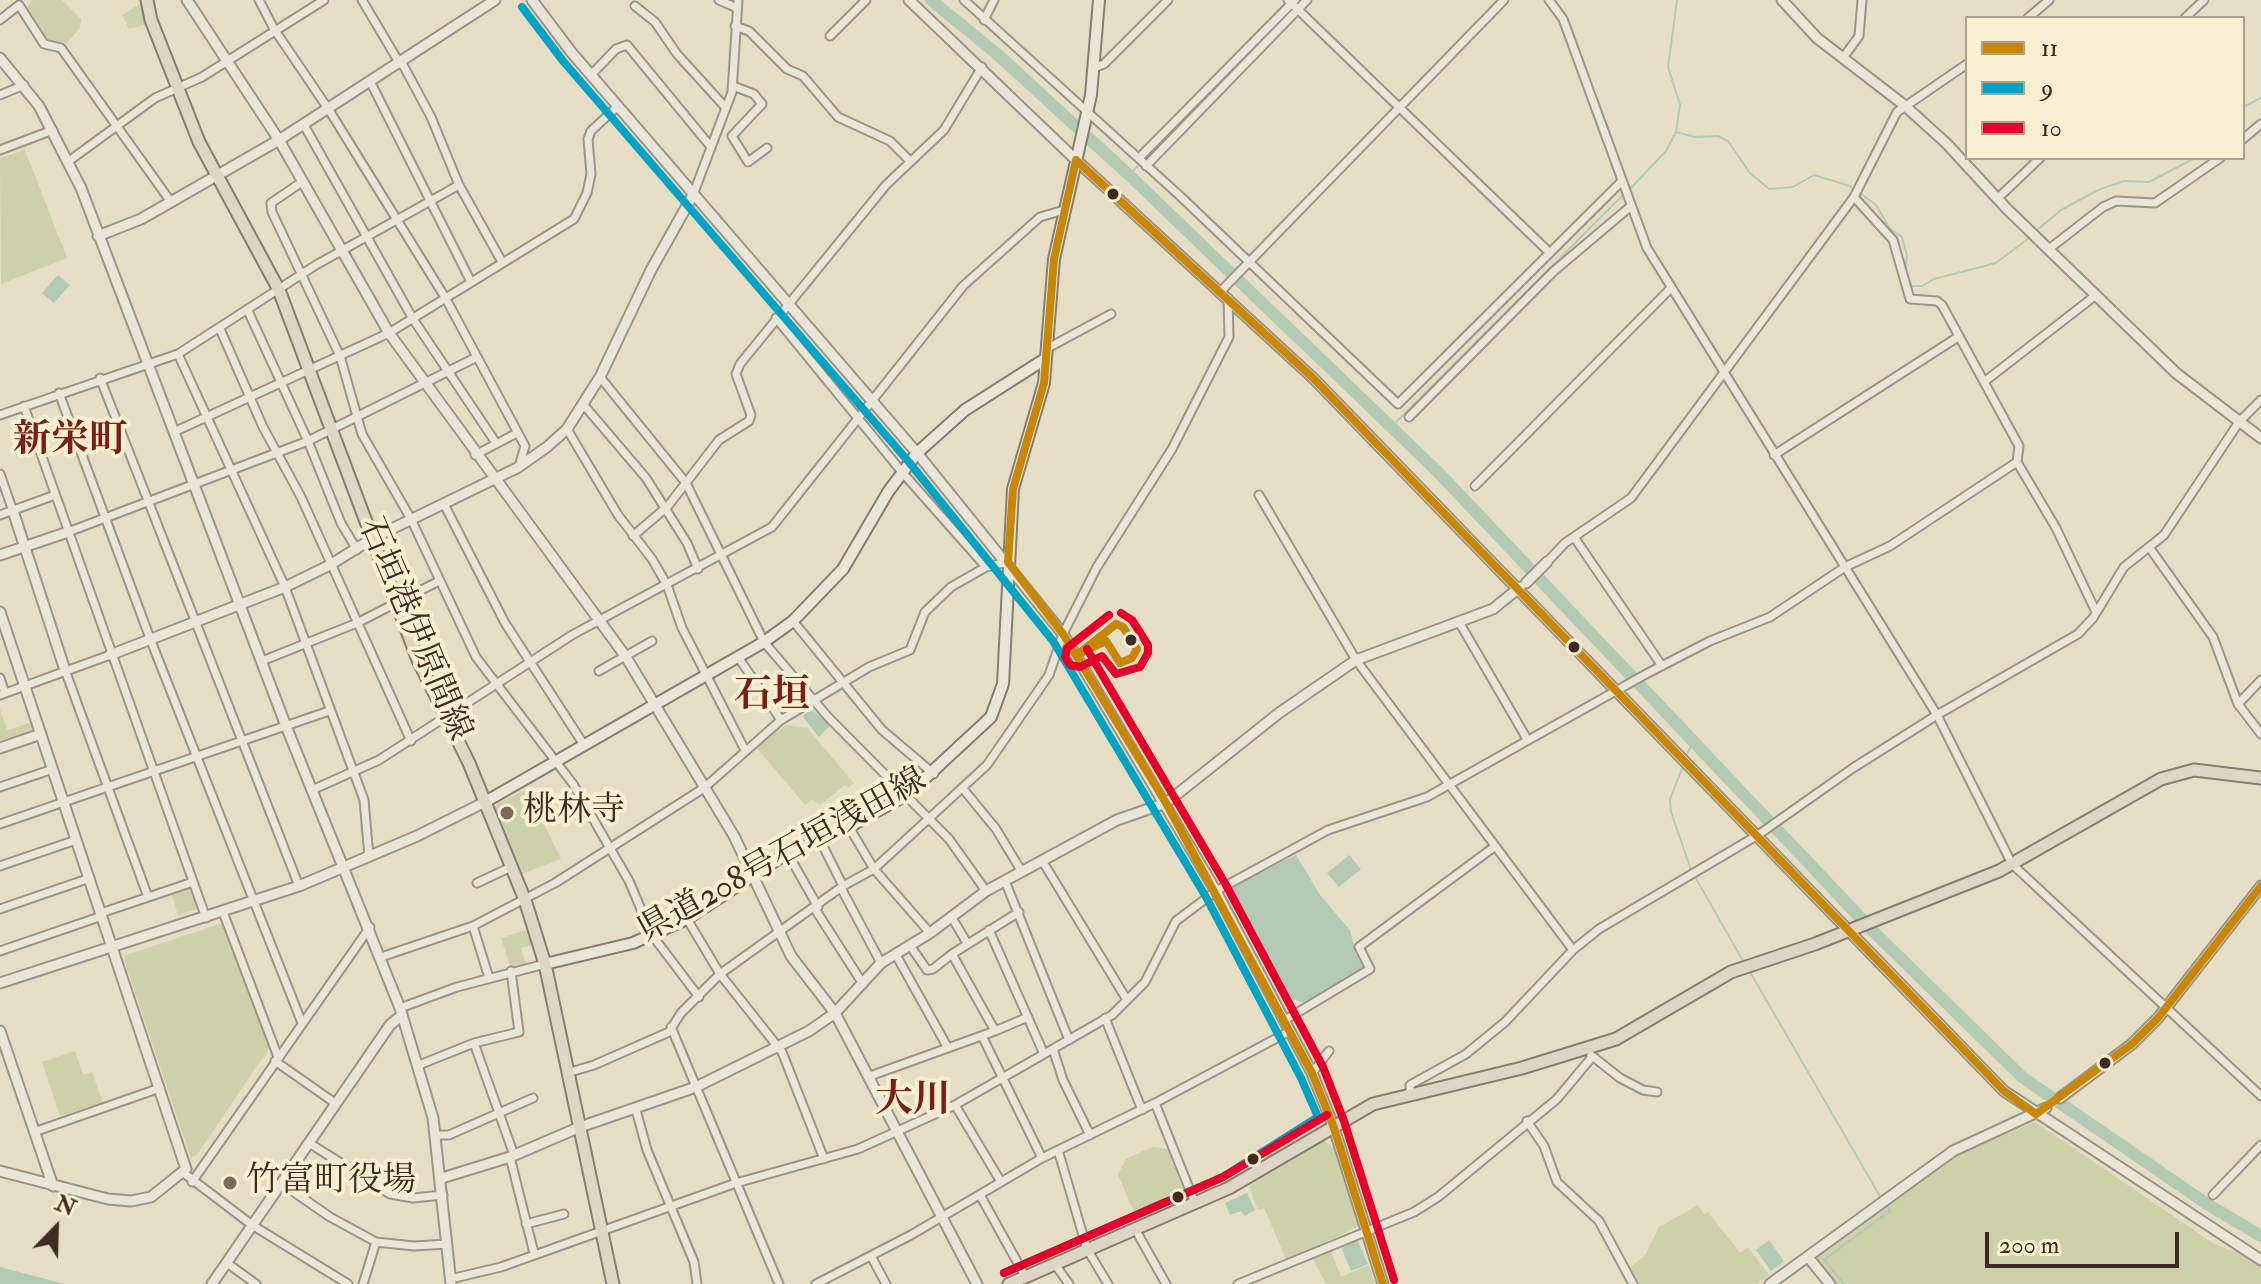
<!DOCTYPE html>
<html>
<head>
<meta charset="utf-8">
<style>
  body { margin:0 }
  #map { position:relative; width:2261px; height:1284px; overflow:hidden; background:#e5dec5; font-family:"IM FELL Double Pica",serif }
  canvas { display:block }
  .legend { position:absolute; left:1965px; top:16px; width:280px; height:144px; box-sizing:border-box; background:#f7efd0; border:2px solid #aea18a; margin:0; padding:10px 14px; list-style:none; font-size:24px; color:#402b21 }
  .legend li { display:flex; align-items:center; gap:16px; height:40px }
  .legend b { width:40px; border:2px solid #aea18a }
  .north { position:absolute; left:16px; top:1188px; width:80px; height:80px; -webkit-text-stroke:6px #f7efd0; paint-order:stroke; rotate:23deg; font-size:22px; font-weight:700; line-height:32px; text-align:center; color:#402b21 }
  .north::after { content:''; display:block; margin:auto; width:28px; height:36px; background:#402b21; clip-path:polygon(50% 0,100% 100%,50% 72%,0 100%) }
  .scale { position:absolute; left:1985px; top:1232px; width:194px; height:36px; box-sizing:border-box; border:4px solid #402b21; border-top:0; padding-left:10px; font-size:24px; line-height:28px; white-space:nowrap; color:#402b21; -webkit-text-stroke:6px #f7efd0; paint-order:stroke }
</style>
</head>
<body>
<div id="map">
<canvas width="2261" height="1284"></canvas>
<ul class="legend">
<li><b style="height:10px;background:#c98708"></b>11</li>
<li><b style="height:10px;background:#03a3c5"></b>9</li>
<li><b style="height:10px;background:#e4002b"></b>10</li>
</ul>
<div class="north">N</div>
<div class="scale">200 m</div>
</div>
<script>
const g = document.querySelector('canvas').getContext('2d');
g.lineJoin = 'round';
function fill(path, color) {
  g.fillStyle = color;
  g.fill(path, 'evenodd');
}
function shape(rows) {
  const path = new Path2D();
  for (const r of rows) {
    path.moveTo(r[0], r[1]);
    for (let i = 2; i < r.length; i += 2) path.lineTo(r[i], r[i + 1]);
  }
  return path;
}
function stroke(path, color, width, dash) {
  g.strokeStyle = color;
  g.lineWidth = width;
  g.lineCap = dash ? 'butt' : 'round';
  g.setLineDash(dash || []);
  g.stroke(path);
}
function write(font, color, halo, rows, align = 'center') {
  g.font = font + ' "IM FELL Double Pica","Noto Serif JP",serif';
  g.lineWidth = 8;
  g.setLineDash([]);
  g.textBaseline = 'middle';
  g.strokeStyle = halo;
  g.fillStyle = color;
  for (const [text, x, y, turn = 0] of rows) {
    g.save();
    g.translate(x, y);
    g.rotate((+turn || 0) * Math.PI / 180);
    g.textAlign = isNaN(turn) ? turn : align;
    if (halo) g.strokeText(text, 0, 0);
    g.fillText(text, 0, 0);
    g.restore();
  }
}
fill(shape([
  [32,0,62,0,81,19,80,28,67,43,49,44,26,10],
  [140,4,145,25,129,29,122,15],
  [25,150,67,258,1,284,0,158],
  [0,709,7,730,30,723,33,730,0,741],
  [787,725,807,728,854,783,848,788,845,785,820,805,812,800,805,805,756,747,776,727,780,730],
  [527,789,561,859,519,875,493,810,497,804],
  [572,789,585,811,573,818,560,796],
  [190,886,197,909,178,915,171,892],
  [223,923,271,1045,197,1155,191,1158,124,960,126,955],
  [530,929,534,944,521,948,526,964,511,968,501,938],
  [75,1051,83,1075,92,1072,103,1102,60,1116,42,1062],
  [2035,1122,2216,1245,2261,1260,2261,1284,1837,1284,1815,1258,1956,1155],
  [1323,1140,1335,1149,1359,1226,1287,1261,1264,1208,1258,1210,1249,1186],
  [1152,1147,1168,1149,1184,1193,1181,1201,1138,1221,1118,1175,1126,1159],
  [1698,1205,1704,1214,1708,1212,1740,1253,1748,1247,1769,1275,1757,1284,1637,1284,1628,1269,1646,1254,1659,1227],
  [1330,1249,1341,1277,1369,1265,1375,1284,1326,1284,1312,1257]
]), '#ccd1a9');
fill(shape([
  [58,275,70,285,54,303,42,293],
  [810,708,830,725,819,737,803,717],
  [1296,855,1320,895,1350,930,1356,955,1364,968,1304,1003,1289,998,1263,959,1227,889],
  [1349,855,1361,869,1339,887,1327,873],
  [1247,1193,1255,1210,1244,1216,1241,1211,1230,1215,1225,1203],
  [1357,1240,1368,1264,1351,1271,1341,1247],
  [1769,1240,1784,1261,1771,1271,1756,1250],
  [0,1267,65,1284,0,1284]
]), '#b2c9b3');
stroke(shape([
  [2243,107,2261,98],
  [1676,132,1695,137,1718,136,1728,141,1750,173,1769,189,1793,187,1814,175,1850,186,1876,205,1890,229,1902,237,1907,256,1905,269],
  [1145,160,1252,52],
  [1129,175,1139,165],
  [1629,190,1666,151,1676,132,1680,105,1668,67,1677,0],
  [2036,231,2061,210,2098,190,2124,181,2149,182,2195,158],
  [1909,286,1922,286,1934,279,1996,263,2029,238],
  [1391,427,1624,194],
  [1686,756,1694,740],
  [1683,766,1670,799,1671,812,1691,870],
  [1694,875,1743,961],
  [1750,972,1881,1198],
  [1844,1284,1824,1260,1890,1211,1885,1203]
]), '#b2c9b3', 2);
stroke(shape([
  [931,0,997,54,1129,175,1437,471,1874,932,2022,1077,2207,1204,2261,1236]
]), '#b2c9b3', 12);
const minor = shape([
  [259,0,274,29,329,110,446,299,525,446,520,463],
  [362,0,400,64],
  [719,0,737,8],
  [964,0,1179,195,1398,404,1622,181],
  [1288,0,1550,253],
  [1549,0,1563,19,1647,248,1937,715,2012,864,2261,1096],
  [635,6,655,22,677,54,726,108],
  [2028,18,2049,0],
  [2185,18,2204,0],
  [0,20,19,5,44,44,61,48,171,202],
  [984,20,994,0],
  [735,26,749,31,787,69,803,76,838,117,890,141,910,161],
  [830,36,866,0],
  [1843,58,1859,36,1862,0],
  [402,63,431,117,459,185,502,262],
  [1094,68,1104,64,1168,0],
  [591,75,616,49,627,45,711,147],
  [371,83,471,282],
  [733,86,754,94,762,104,732,136,748,162,767,148],
  [0,95,24,85],
  [304,125,413,319,496,443],
  [2243,139,2261,124],
  [0,150,53,130],
  [1139,158,1295,0],
  [69,161,155,98,202,77,324,0],
  [1146,166,1307,0],
  [302,182,271,203,272,212,340,356,362,434,411,519,476,657,573,784,629,881,652,935,699,997],
  [693,195,732,92,738,0],
  [1854,197,1893,240,1910,299,1937,301,1942,305,2019,446,2017,462,2056,528,2096,612],
  [1997,199,2040,158],
  [2049,249,2103,207,2116,201,2155,203,2220,158],
  [1221,291,1504,0],
  [248,311,308,441,341,523,357,550],
  [776,318,902,472,986,567],
  [220,329,263,427,301,497,411,741],
  [1046,349,1111,314],
  [178,354,285,587,364,800,369,857],
  [600,377,686,483,764,642,828,717,949,839,986,891],
  [100,378,299,886],
  [1984,382,2096,295],
  [59,393,151,641,302,1023],
  [583,404,646,478,687,543,698,569],
  [24,406,206,918],
  [0,415,178,354,316,265,459,185],
  [1409,417,1554,271,1631,206],
  [567,429,618,515,652,559,667,585,682,628,745,750],
  [176,431,389,333,574,219,587,193,591,174,588,139,591,131,618,106],
  [475,455,517,433],
  [1774,455,1958,337],
  [0,474,13,511],
  [1475,486,1670,289],
  [1259,495,1356,660,1573,950],
  [444,504,505,623,584,745],
  [0,515,55,495],
  [68,532,308,441,477,357],
  [633,536,668,506,719,440,749,421,751,415,736,374,740,364,886,185,944,130,982,67],
  [1574,537,1662,666],
  [2149,547,2213,637,2238,704,2261,734],
  [1547,562,1565,543,1631,498,1854,197,1897,112,1967,64],
  [793,621,882,730,934,774],
  [1459,622,1527,739],
  [738,657,781,720],
  [262,661,357,623,439,581],
  [65,670,148,897],
  [599,671,652,641],
  [0,678,5,693],
  [0,695,110,655],
  [2238,704,2261,680],
  [0,787,53,769],
  [312,790,379,760,572,635,772,527,963,286,1040,217,1064,210],
  [964,790,996,829,1022,872],
  [0,824,329,711],
  [849,827,874,869,930,933],
  [820,840,843,886],
  [788,854,818,907],
  [1043,862,1127,1000],
  [0,866,76,840],
  [1005,881,1069,1040],
  [477,883,511,867],
  [841,888,881,963],
  [0,909,90,878],
  [815,909,863,984],
  [223,912,278,1057],
  [101,913,193,882],
  [951,916,967,943],
  [687,919,720,974,782,1052,824,1159],
  [473,926,489,978],
  [989,930,1044,1054],
  [911,947,927,970,933,969,952,954],
  [0,951,102,916],
  [896,955,948,1048],
  [381,957,473,926,555,883,704,788,781,720,869,667,910,650,925,612,951,587,986,567,1008,562],
  [400,1008,457,987,545,964],
  [1105,1018,1142,1110],
  [1285,1020,1370,969,1359,947,1494,847],
  [671,1027,779,1284],
  [995,1031,1028,1017],
  [982,1036,1042,1158],
  [474,1043,514,1155],
  [1053,1049,1063,1080,1090,1135],
  [1591,1055,1620,1078,1643,1090,1657,1092],
  [275,1061,335,1103],
  [419,1065,474,1043,519,1032,511,971],
  [567,1073,594,1065,669,1032,681,1013,720,974,843,886,874,869,987,765,1049,675,1063,634,1097,567,1172,449,1229,337,1228,298],
  [1312,1073,1329,1051],
  [870,1076,995,1031,952,954,1019,912],
  [1410,1095,1410,1085,1466,1054,1505,1022,1573,950,1599,929,1758,835,1853,768,1937,715,2078,634,2093,618,2124,567,2164,535,2239,422,2261,400],
  [1155,1103,1195,1203],
  [955,1105,1001,1182],
  [636,1110,647,1150,694,1262,697,1284],
  [1527,1121,1544,1146,1557,1182,1599,1221,1633,1284],
  [34,1132,160,1088],
  [436,1135,449,1135,533,1098],
  [309,1143,390,1194,413,1198,443,1195],
  [1058,1150,1087,1249,1108,1284],
  [510,1157,534,1253],
  [185,1174,252,1225,348,1284],
  [192,1182,370,927],
  [281,1183,330,1217,376,1242,414,1246,447,1244],
  [980,1195,1025,1276],
  [2213,1195,2261,1145],
  [526,1224,564,1214],
  [1135,1229,1166,1284],
  [871,1256,886,1284],
  [227,1263,256,1284],
  [1054,1263,1069,1284],
  [450,1279,501,1267,736,1183,858,1149,955,1105,1112,1015,1145,982,1176,921,1216,891,1328,830,1427,797,1646,674,1710,641,1770,617,1845,567,1890,546,2017,462],
  [363,1284,376,1242],
  [816,1284,911,1235,1042,1158,1155,1103,1290,1031],
  [1238,1284,1414,1212,1438,1197,1557,1099,1592,1057]
]);
const tertiary = shape([
  [187,0,279,140,389,333,626,657,734,836,791,956,835,1013,977,1284],
  [532,0,572,53,917,453,1063,634,1216,891,1312,1073,1333,1125,1383,1284],
  [909,0,1076,160,1313,378,2004,1091,2261,1260],
  [1782,0,1817,38,1904,105,1946,143,2007,209,2176,373,2261,438],
  [0,58,39,106,81,188,286,726,400,1008,433,1118,451,1284],
  [98,236,141,219,279,140,495,0],
  [13,511,65,670],
  [0,555,68,532],
  [1526,583,1547,562],
  [0,612,186,1169,151,1197,131,1201,108,1199,0,1171],
  [110,655,285,587,330,565,373,538,517,468,547,447,567,429,600,377,651,270,693,195],
  [0,748,41,734],
  [0,983,299,886,417,836,485,802],
  [0,1031,53,1186],
  [2060,1098,2132,1044,2158,1018,2261,886],
  [442,1178,510,1157,580,1127,696,1087,809,1031,835,1013,881,963,930,933,986,891,1117,820,1166,803,1279,713,1356,660,1493,609,1520,587],
  [1808,1257,1830,1284],
  [212,1284,390,1025,402,1015],
  [1770,1284,1953,1151,2046,1108]
]);
const secondary = shape([
  [485,802,764,642,793,621,843,569,888,492,917,453,965,410,1045,359],
  [545,964,633,943,687,919,783,856,849,827,908,794,991,717,1003,684,1013,489,1044,383,1054,259,1091,95,1099,0]
]);
const primary = shape([
  [147,0,151,20,199,142,279,290,418,660,469,763,525,900,545,964,613,1284],
  [1009,1284,1229,1188,1373,1104,1522,1068,1616,1039,1731,972,1815,944,1999,871,2161,779,2194,770,2261,778]
]);
stroke(minor, '#9c9586', 11);
stroke(tertiary, '#9c9586', 13);
stroke(secondary, '#857e70', 14);
stroke(primary, '#857e70', 15);
stroke(minor, '#e9e6d9', 7);
stroke(tertiary, '#e9e6d9', 9);
stroke(secondary, '#e9e6d9', 10);
stroke(primary, '#ddd6c4', 11);
stroke(shape([
  [1116,624,1123,627,1137,649,1132,658,1120,663,1106,641,1077,655,1116,624],
  [1383,1284,1333,1125,1312,1073,1166,803,1063,634,1008,562,1013,489,1044,383,1054,259,1076,160,1313,378,2004,1091,2036,1114,2132,1044,2158,1018,2261,886]
]), '#c98708', 8);
stroke(shape([
  [522,7,563,61,908,461,1053,641,1206,897,1301,1078,1318,1117,1223,1177,1004,1273]
]), '#03a3c5', 8);
stroke(shape([
  [1109,615,1067,648,1065,657,1070,665,1080,667,1102,656,1116,674,1140,667,1148,653,1148,645,1132,620,1121,613],
  [1087,649,1226,885,1323,1067,1344,1121,1394,1280],
  [1004,1273,1223,1177,1327,1115]
]), '#e4002b', 8);
for (const [x, y, r, color] of [
  [1113,194,7,"#402b21"],
  [1131,640,7,"#402b21"],
  [1574,647,7,"#402b21"],
  [507,813,8,"#7a6a5a"],
  [2105,1063,7,"#402b21"],
  [1253,1159,7,"#402b21"],
  [230,1183,8,"#7a6a5a"],
  [1178,1197,7,"#402b21"]
]) {
  const dot = new Path2D();
  dot.arc(x, y, r, 0, 2 * Math.PI);
  g.fillStyle = color;
  g.fill(dot);
  stroke(dot, '#f7efd0', 3);
}
write('34px', '#402b21', '#f7efd0', [
  ["石垣港伊原間線",413,630,67],
  ["県道208号石垣浅田線",783,857,-29]
]);
write('34px', '#402b21', '#f7efd0', [
  ["桃林寺",523,813],
  ["竹富町役場",246,1183]
], 'left');
write('bold 38px', '#7a1f14', '#f7efd0', [
  ["新栄町",70,443],
  ["石垣",772,698],
  ["大川",913,1103]
]);
</script>
</body>
</html>
